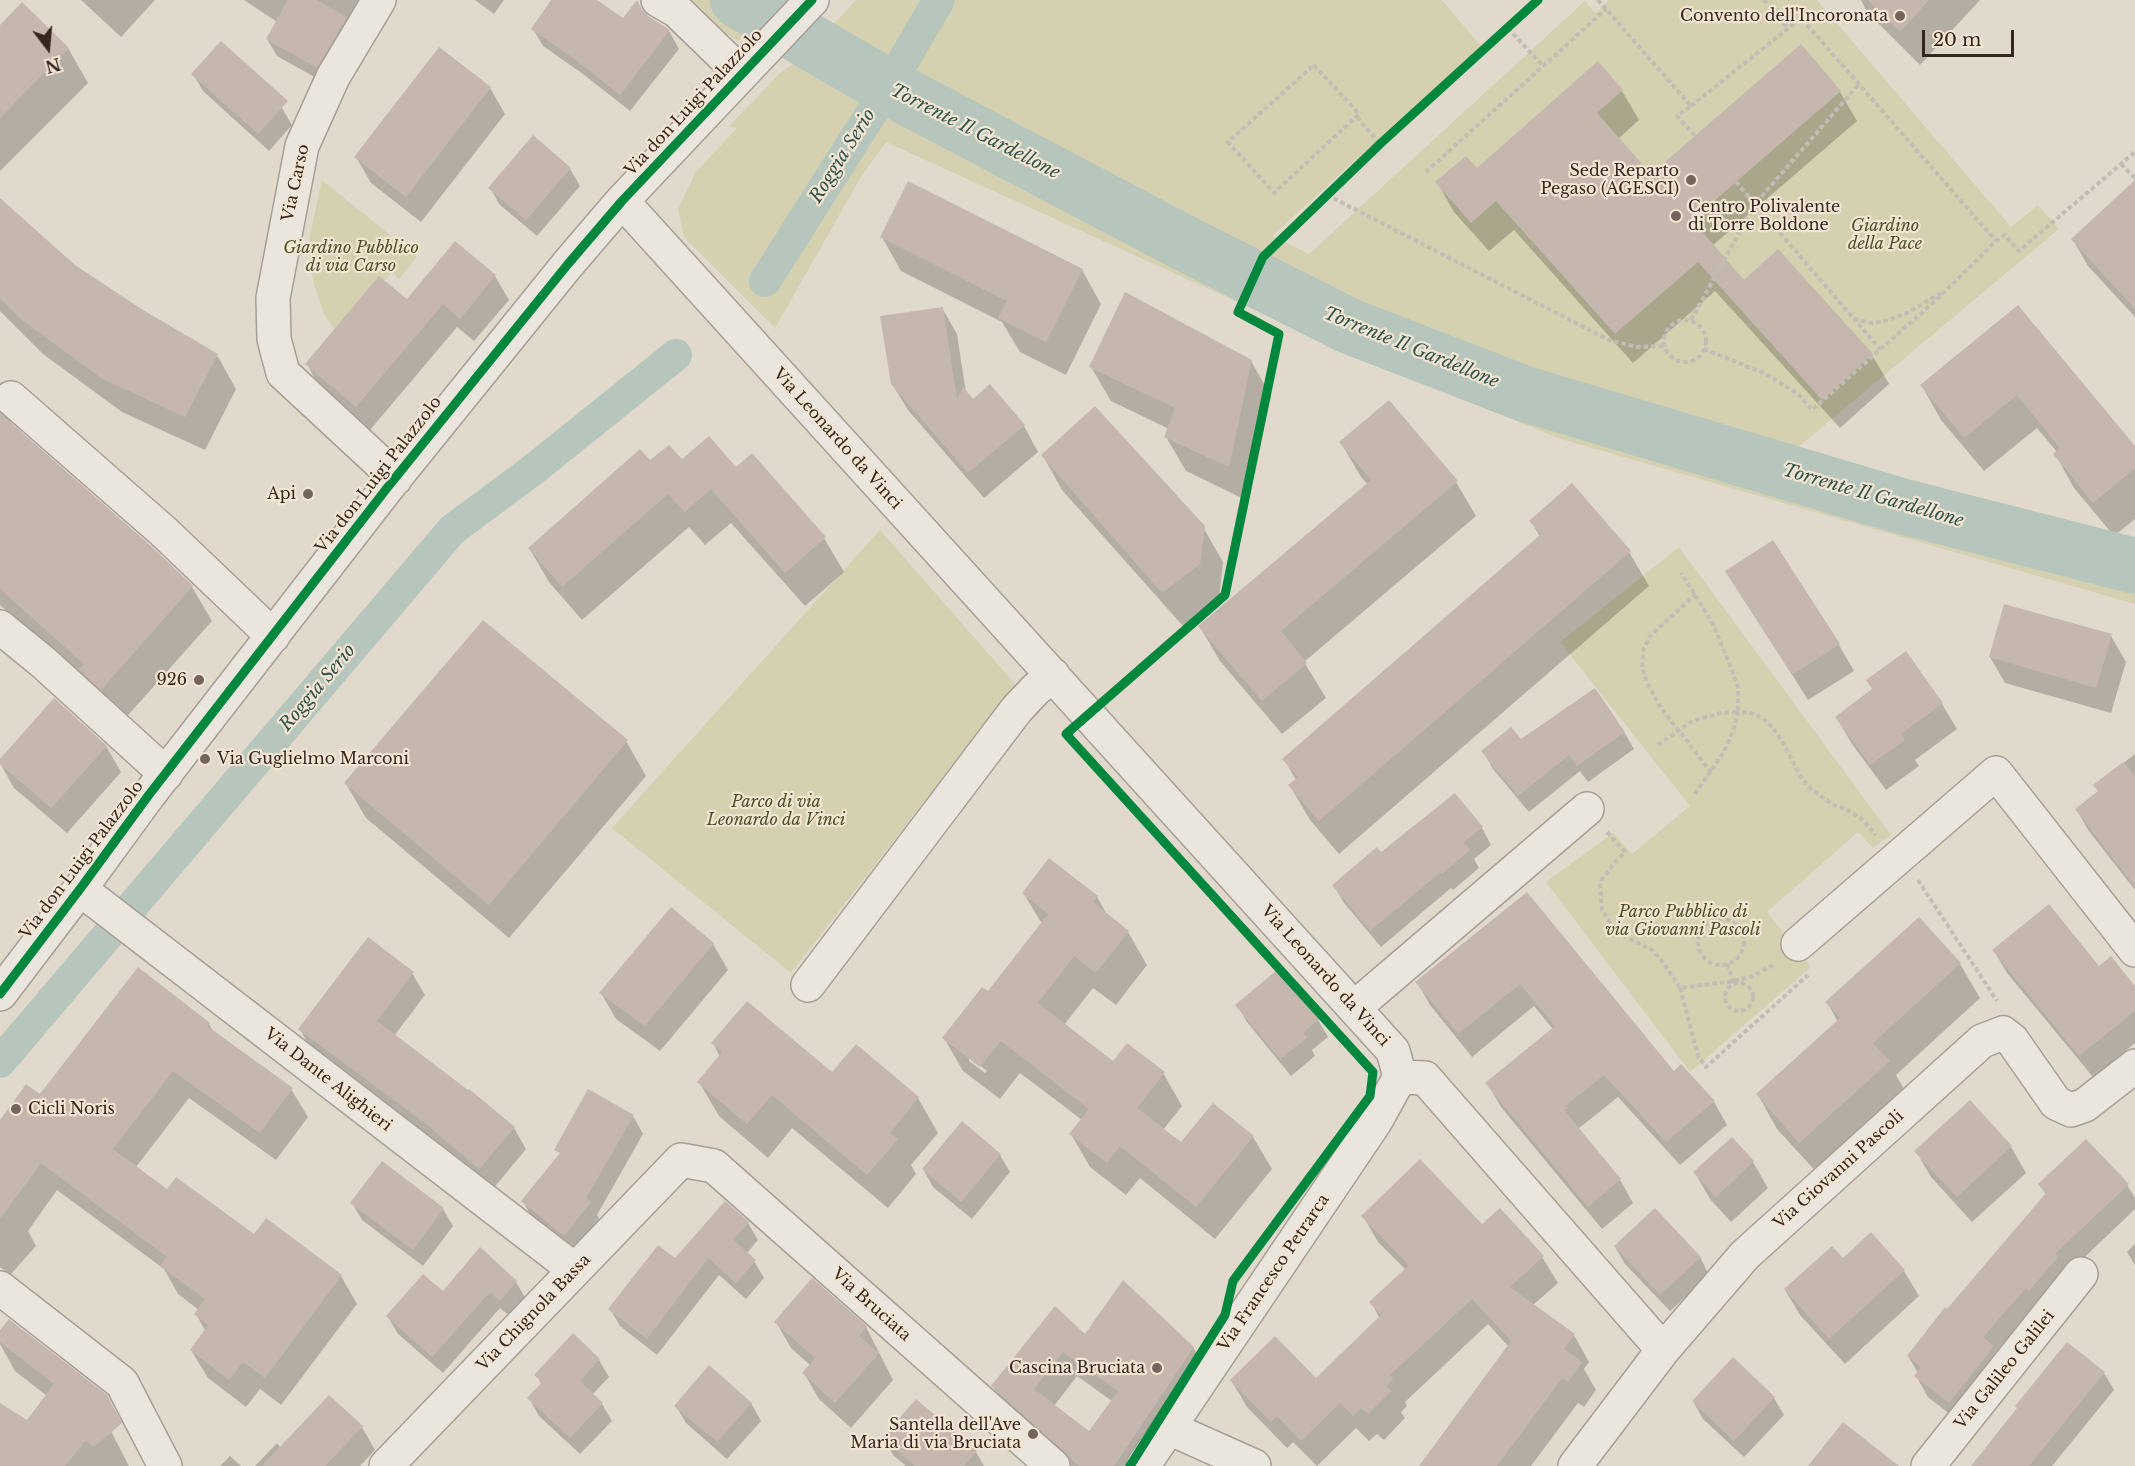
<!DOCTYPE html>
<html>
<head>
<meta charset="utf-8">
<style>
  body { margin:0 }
  #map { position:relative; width:2135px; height:1466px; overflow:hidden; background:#e2d9cd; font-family:"Libre Baskerville",serif }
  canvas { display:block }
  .north { position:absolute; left:18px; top:18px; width:60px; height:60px; -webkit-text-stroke:4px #f3e5d3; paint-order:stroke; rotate:164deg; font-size:16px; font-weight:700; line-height:24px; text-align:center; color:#35261e }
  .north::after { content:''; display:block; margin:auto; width:21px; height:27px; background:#35261e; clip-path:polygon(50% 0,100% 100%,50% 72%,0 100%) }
  .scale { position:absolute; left:1922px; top:30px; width:92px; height:27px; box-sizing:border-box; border:3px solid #35261e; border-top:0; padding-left:8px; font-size:18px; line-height:21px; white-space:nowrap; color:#35261e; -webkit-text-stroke:4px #f3e5d3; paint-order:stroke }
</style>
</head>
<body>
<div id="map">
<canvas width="2135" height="1466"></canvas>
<div class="north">N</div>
<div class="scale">20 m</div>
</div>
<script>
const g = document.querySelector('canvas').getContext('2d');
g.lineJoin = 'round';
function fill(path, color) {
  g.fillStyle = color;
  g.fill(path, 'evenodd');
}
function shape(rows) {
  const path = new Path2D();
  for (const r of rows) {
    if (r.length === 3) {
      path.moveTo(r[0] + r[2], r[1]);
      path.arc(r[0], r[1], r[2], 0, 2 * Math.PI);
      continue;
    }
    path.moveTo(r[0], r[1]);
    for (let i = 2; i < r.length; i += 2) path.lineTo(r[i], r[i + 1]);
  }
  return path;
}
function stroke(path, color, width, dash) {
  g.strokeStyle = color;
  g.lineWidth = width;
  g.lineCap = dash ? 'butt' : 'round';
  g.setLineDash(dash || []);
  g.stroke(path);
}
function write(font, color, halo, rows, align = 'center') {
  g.font = font + ' "Libre Baskerville",serif';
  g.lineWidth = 4.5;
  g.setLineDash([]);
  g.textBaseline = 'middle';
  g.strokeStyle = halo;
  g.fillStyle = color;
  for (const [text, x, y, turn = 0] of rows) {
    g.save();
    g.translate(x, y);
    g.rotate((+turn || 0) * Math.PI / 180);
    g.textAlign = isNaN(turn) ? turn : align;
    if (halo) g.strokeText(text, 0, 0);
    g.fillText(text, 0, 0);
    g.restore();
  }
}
fill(shape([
  [669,0,774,0,739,41],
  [856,0,1442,0,1481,46,1272,236,1309,254,1585,1,1595,13,1609,0,1817,0,2011,227,2038,205,2059,229,1796,449,2135,544,2135,604,1561,439,1369,362,886,142,861,177,775,328,684,237,678,209,696,172,737,128,729,126,780,73,804,56],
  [322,180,417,257,399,279,392,272,338,334,324,314,313,281,308,244],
  [880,530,1015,684,791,973,612,828],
  [1679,547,1891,835,1873,848,1858,832,1767,912,1811,967,1690,1072,1546,882,1613,833,1632,854,1690,806,1560,642]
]), '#d4d0b0');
fill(shape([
  [81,0,155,0,121,37],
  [244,0,382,0,327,84,277,56,267,39,277,22],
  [475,0,504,0,494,14],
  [553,0,595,0,623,20,642,12,669,31,679,49,630,111,583,74,543,46,533,29],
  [1861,0,1980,0,1920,65,1867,12],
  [0,27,68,48,88,83,0,171],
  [217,47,282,108,292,125,269,151,203,91,193,74],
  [490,88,505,114,421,222,371,183,356,157],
  [1622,91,1639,120,1618,139,1651,176,1840,92,1857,121,1712,246,1744,282,1872,355,1889,384,1840,428,1715,291,1633,363,1514,230,1489,251,1454,212,1437,182,1476,170],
  [533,137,570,169,580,186,537,236,500,205,490,188],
  [2135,183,2135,317,2088,266,2073,240],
  [0,211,74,266,142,311,217,355,236,389,205,450,122,412,43,354,0,311],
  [882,237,1082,270,1101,304,1066,375,1020,352,1002,322,901,271],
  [456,243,495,276,509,300,474,341,457,327,370,430,320,388,307,364,407,301],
  [2018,307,2135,448,2135,519,2114,536,2074,488,2055,454,2057,452,2037,428,1984,471,1941,420,1922,386],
  [942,308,957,334,966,393,973,401,990,386,1024,426,1038,452,984,498,908,410,892,384],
  [1251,361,1271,396,1248,501,1186,471,1166,437,1169,429,1111,401,1091,367],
  [0,403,13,426,192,587,212,621,121,723,88,683,0,605],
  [1341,443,1456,482,1476,516,1304,662,1326,698,1282,734,1220,661,1200,627,1368,485,1361,477],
  [1043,456,1203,527,1223,562,1219,599,1183,626,1062,490],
  [682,461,736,469,824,538,844,572,805,606,731,523,705,545,689,527,582,620,549,582,529,548,650,463],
  [1531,521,1629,552,1649,586,1339,854,1310,820,1290,786,1296,780,1284,759,1540,537],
  [1727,571,1839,645,1854,671,1808,700],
  [2111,636,2126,662,2111,713,2005,683,1990,657],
  [1942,704,1957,729,1915,760,1919,766,1886,790,1852,744,1837,718],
  [1624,732,1634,749,1588,782,1580,771,1529,812,1493,769,1483,751,1521,741],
  [626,741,646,776,509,938,366,818,346,784],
  [106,746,121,772,67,833,14,788,0,763],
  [2135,754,2135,890,2088,830,2077,810,2099,792,2095,785],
  [1482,828,1491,845,1474,859,1479,868,1453,890,1451,888,1381,947,1344,903,1334,886,1381,855],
  [1024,894,1097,897,1108,916,1128,932,1147,965,1116,1005,1093,988,1064,1025,1113,1063,1163,1073,1182,1106,1163,1130,1181,1144,1253,1137,1272,1169,1215,1239,1140,1178,1126,1195,1090,1167,1071,1134,1082,1120,1020,1073,1000,1099,963,1071,944,1038,988,993,1042,924],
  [969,1057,987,1071,985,1073,969,1061],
  [1527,894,1674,1073,1714,1102,1727,1125,1680,1165,1618,1097,1578,1129,1620,1180,1633,1203,1602,1229,1501,1107,1487,1083,1553,1029,1534,1006,1472,1057,1430,1005,1417,982],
  [671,910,713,944,728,970,660,1051,616,1019,601,993],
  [1994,951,2099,968,2135,988,2135,1043,2093,1077,2007,973],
  [1960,964,1980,998,1896,1075,1908,1096,1820,1176,1777,1129,1758,1095,1838,1022,1827,1002],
  [412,973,425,995,394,1036,514,1128,526,1149,492,1190,312,1051,300,1029],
  [1237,1005,1318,1020,1328,1037,1312,1050,1315,1056,1291,1076,1247,1022],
  [209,1024,215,1034,291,1089,308,1117,276,1160,189,1098,136,1167,167,1191,254,1236,341,1276,357,1304,281,1405,260,1389,246,1407,208,1378,191,1350,206,1332,196,1314,199,1310,178,1294,164,1269,57,1190,28,1231,36,1246,10,1275,0,1267,0,1122,40,1096],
  [713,1043,832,1074,856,1046,918,1098,938,1133,911,1165,916,1174,888,1208,792,1128,768,1158,719,1116,699,1082,720,1057],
  [1970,1102,2011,1147,2026,1173,1972,1222,1931,1177,1916,1151],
  [633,1116,643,1134,597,1215,600,1220,574,1252,532,1218,523,1201],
  [1732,1139,1753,1162,1768,1188,1731,1222,1710,1199,1695,1173],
  [1000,1155,1010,1172,972,1219,933,1187,923,1169],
  [382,1163,443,1209,453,1226,423,1266,362,1220,352,1203],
  [2040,1185,2127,1185,2135,1198,2135,1209,2067,1274,1961,1423,1928,1397,1916,1376,1918,1373,1908,1356,2046,1195],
  [1363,1216,1482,1226,1542,1257,1558,1283,1533,1305,1574,1335,1589,1362,1584,1369,1596,1390,1584,1407,1578,1403,1531,1466,1421,1466,1509,1347,1488,1324,1405,1402,1407,1406,1401,1412,1405,1418,1384,1440,1377,1434,1369,1441,1356,1428,1317,1466,1293,1442,1287,1448,1247,1407,1231,1380,1316,1380,1380,1319,1371,1302,1406,1270,1378,1242],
  [748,1223,758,1240,746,1254,754,1261,764,1278,746,1299,719,1275,657,1355,620,1326,610,1309,675,1260],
  [2135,1244,2135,1265,2127,1252],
  [1615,1247,1700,1257,1709,1275,1670,1311,1625,1264],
  [1842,1260,1904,1271,1919,1296,1845,1364,1800,1315,1785,1290],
  [516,1282,526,1299,511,1317,500,1308,443,1373,398,1334,388,1317],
  [776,1322,866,1327,893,1380,851,1428,819,1399,804,1373,811,1366,791,1348],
  [0,1332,100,1410,129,1466,12,1466,0,1459,0,1405,27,1422,47,1396,15,1371,0,1344],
  [1085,1336,1193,1347,1207,1372,1145,1466,1069,1466,1007,1411,993,1386],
  [1077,1376,1112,1401,1090,1434,1054,1406],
  [599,1360,609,1377,592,1395,602,1404,612,1421,580,1454,539,1416,529,1398,542,1385,536,1375],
  [2104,1373,2114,1390,2052,1466,1973,1466],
  [1774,1398,1784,1415,1744,1457,1703,1419,1693,1401],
  [916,1401,976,1452,984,1466,906,1466,894,1456,884,1439],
  [751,1403,761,1421,727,1459,686,1423,676,1406],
  [362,1427,375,1450,360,1466,255,1466,277,1443,281,1448],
  [230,1456,241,1466,220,1466]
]), '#0003');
stroke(shape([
  [765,281,888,87,939,0],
  [0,1062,452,530,534,469,676,355]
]), '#b7c6bc', 32);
stroke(shape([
  [738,0,888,87,1188,245,1349,326,1525,394,1901,506,2135,566]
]), '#b7c6bc', 56);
fill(shape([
  [288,0,316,0,347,17,317,68,266,39],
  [551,0,597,0,623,18,637,0,642,10,648,16,670,30,620,95,572,57,531,29],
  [1868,0,1929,0,1900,32],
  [22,2,69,48,0,118,0,25],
  [221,41,288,101,258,134,191,74],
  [1801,44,1841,91,1692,220,1744,280,1778,249,1873,354,1822,400,1698,262,1615,334,1496,201,1471,223,1435,182,1466,156,1477,168,1598,61,1623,90,1597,113,1651,174],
  [439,47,491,87,406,197,354,157],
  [533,135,571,168,526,220,488,188],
  [2135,180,2135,309,2071,239],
  [908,181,1083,269,1046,342,998,318,1007,301,880,237],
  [0,198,75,265,143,310,218,354,185,417,101,378,22,320,0,298],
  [455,241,496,275,460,319,443,304,356,407,305,364,379,276,407,299],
  [1125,292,1252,360,1229,467,1164,437,1175,408,1089,367],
  [2018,305,2135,446,2135,468,2093,503,2053,454,2060,448,2017,395,1964,438,1920,385],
  [943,307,957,399,963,387,973,399,990,384,1025,425,968,473,891,384,880,316],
  [1389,400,1458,481,1281,631,1307,663,1262,701,1198,626,1371,480,1339,442],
  [1095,406,1205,526,1200,564,1162,593,1041,455],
  [0,413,151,546,193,586,101,690,79,670,84,664,0,589],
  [709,436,736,467,752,453,826,537,785,573,711,489,685,512,668,494,562,587,528,548,640,449,650,460,669,445,682,459],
  [1572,483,1631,551,1319,821,1288,785,1298,777,1282,759,1541,534,1529,521],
  [1773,540,1840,644,1792,675,1725,571],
  [2004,604,2112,634,2096,688,1989,657],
  [483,620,628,740,489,905,344,783],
  [1906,651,1943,703,1901,734,1905,740,1870,765,1835,717,1872,689,1866,680],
  [1595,688,1625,732,1577,766,1569,755,1518,796,1481,751,1511,727,1521,739],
  [54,698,107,746,51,808,0,764,0,759],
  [2123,762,2135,777,2135,887,2075,809,2098,791,2093,785],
  [1455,793,1483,827,1464,842,1470,850,1442,874,1441,872,1370,931,1332,885,1377,847,1381,852],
  [1049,858,1098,896,1093,902,1129,931,1096,973,1074,956,1038,1003,1113,1061,1127,1043,1165,1072,1137,1108,1181,1142,1213,1103,1254,1136,1196,1207,1120,1146,1107,1163,1069,1134,1089,1109,1001,1041,980,1067,942,1038,982,987,988,991,1048,914,1022,893],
  [1527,892,1674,1071,1681,1064,1715,1101,1666,1142,1604,1075,1565,1106,1567,1108,1564,1110,1621,1179,1588,1207,1485,1083,1555,1026,1520,984,1458,1034,1415,982],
  [2049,904,2099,966,2111,956,2135,986,2135,1011,2079,1056,1992,950],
  [671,907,714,943,645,1026,599,993],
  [1919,917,1961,963,1873,1043,1890,1061,1799,1143,1756,1094,1840,1018,1825,1002],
  [368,937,414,972,377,1021,468,1090,469,1089,515,1127,479,1169,425,1123,298,1029],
  [138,967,210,1023,207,1026,293,1088,260,1133,173,1071,113,1149,167,1189,176,1177,254,1234,266,1218,342,1275,265,1378,243,1362,229,1380,190,1350,208,1325,194,1314,205,1299,160,1266,167,1257,41,1163,0,1219,0,1120,26,1084,40,1094],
  [1277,970,1319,1019,1303,1033,1307,1038,1280,1059,1235,1005],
  [747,1001,832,1072,856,1044,919,1097,890,1133,898,1139,867,1175,772,1095,747,1124,697,1082,722,1052,711,1043],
  [588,1089,634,1115,586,1198,591,1202,564,1236,521,1201,560,1153,554,1150],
  [1970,1100,2012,1146,1957,1197,1914,1151],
  [962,1121,1001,1154,961,1202,922,1169],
  [1732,1137,1754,1161,1716,1197,1693,1172],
  [2086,1139,2129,1184,2055,1254,2058,1257,2029,1291,2026,1288,1983,1337,1994,1346,1949,1403,1914,1376,1921,1367,1907,1356,1945,1307,1947,1309,2046,1193,2038,1184],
  [1420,1159,1482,1224,1500,1208,1544,1256,1510,1287,1575,1334,1564,1349,1582,1362,1568,1382,1562,1378,1497,1466,1419,1466,1511,1341,1472,1299,1390,1375,1393,1379,1386,1386,1391,1391,1368,1414,1361,1408,1353,1416,1340,1403,1301,1441,1277,1416,1271,1422,1230,1380,1275,1336,1316,1378,1381,1315,1369,1302,1409,1265,1361,1216],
  [382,1161,444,1208,413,1250,350,1203],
  [725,1201,749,1222,733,1240,756,1260,736,1283,708,1258,647,1339,608,1309,658,1245,675,1258],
  [1655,1208,1701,1257,1660,1295,1614,1246],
  [1871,1232,1905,1270,1829,1339,1784,1289,1832,1246,1843,1258],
  [480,1247,517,1281,500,1301,490,1292,432,1357,386,1316,423,1274,443,1291],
  [812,1278,867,1326,859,1336,879,1353,835,1403,802,1373,815,1358,774,1322],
  [1123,1280,1194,1347,1114,1466,1079,1466,991,1386,1055,1306,1085,1334],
  [1063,1352,1118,1391,1089,1431,1034,1389],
  [9,1319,107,1395,122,1423,94,1447,86,1440,65,1466,0,1466,0,1403,27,1420,54,1384,0,1342,0,1330],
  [573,1333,600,1359,580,1381,603,1403,570,1438,527,1398,542,1382,534,1375],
  [2067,1342,2105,1372,2029,1466,1971,1466,2017,1408,2015,1406],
  [1733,1357,1775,1397,1734,1441,1692,1401],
  [709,1365,752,1403,717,1442,674,1406],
  [329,1395,363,1426,325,1466,262,1466],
  [916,1399,977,1451,964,1466,915,1466,882,1438],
  [1843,1422,1899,1466,1808,1466]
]), '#c5b7ae');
const minor = shape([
  [379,0,333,77,302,146,273,298,274,339,283,373,379,462,395,479],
  [658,0,677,11,742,74],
  [622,201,1393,1051,1400,1077],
  [11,398,164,532,273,636],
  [0,627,44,663,166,774],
  [80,889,575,1270],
  [1798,944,1996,773,2135,950],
  [808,985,1017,709,1036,689,1053,675],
  [0,994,80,889,148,796,387,488,568,264,622,201,812,0],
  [1354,1008,1587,809],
  [1400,1077,1425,1078,1663,1350],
  [0,1288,122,1383,165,1466],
  [1169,1428,1254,1466],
  [386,1466,681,1160,714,1166,1053,1466],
  [1143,1466,1375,1122,1400,1077],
  [1575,1466,1663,1350,1745,1255,1982,1041,2003,1033,2012,1040,2056,1103,2071,1110,2085,1105,2135,1066],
  [1928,1466,2081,1274]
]);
stroke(minor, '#a79e95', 36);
stroke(shape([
  [1598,0,1691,106,1677,116,1695,136],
  [1764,0,1788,28],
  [1508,28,1542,65],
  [1314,65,1359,114,1274,193,1228,142,1314,65],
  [1691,106,1801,18,1996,241],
  [1357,117,1380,144],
  [2121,164,2135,178],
  [1426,172,1606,9],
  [1736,182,1880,349],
  [1327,195,1609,340,1637,347,1664,346],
  [1854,319,1872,323,1888,320,1907,313,1941,293],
  [1685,341,21],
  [1691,320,1755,204,1859,84],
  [1704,349,1766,374,1798,394,1812,410,1935,301,1996,241,2005,235,2019,251,2135,152],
  [1696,594,1650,636,1644,648,1642,667,1647,683,1661,708,1711,772],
  [1658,745,1689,723,1699,719,1721,713,1738,712,1738,688,1728,660,1712,622,1681,573],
  [1695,794,1724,752,1734,728,1738,712,1751,713,1763,718,1773,728,1781,739,1802,779,1811,789,1832,804,1846,809,1862,819,1876,835],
  [1607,832,1625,852,1616,861,1602,879,1600,885,1602,910,1616,932,1652,950,1662,961,1680,988,1734,981,1753,976,1775,964],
  [1918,880,1997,1001],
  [1721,942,23],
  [1727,964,1734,983],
  [1739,997,14],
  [1680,988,1698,1056,1706,1067,1808,975]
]), '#c3bcb4', 4, [4.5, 3]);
stroke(minor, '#eae5dd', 33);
stroke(shape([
  [0,994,80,889,148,796,387,488,568,264,622,201,812,0],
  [1130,1466,1225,1315,1233,1281,1370,1096,1373,1072,1066,734,1225,595,1279,334,1238,312,1263,257,1380,144,1538,0]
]), '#00873e', 9);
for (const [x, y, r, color] of [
  [1900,16,6,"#72655b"],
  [1691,180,6,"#72655b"],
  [1676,216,6,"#72655b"],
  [308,494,6,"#72655b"],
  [199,680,6,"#72655b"],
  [205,759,6,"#72655b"],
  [16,1109,6,"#72655b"],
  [1157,1368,6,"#72655b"],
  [1033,1434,6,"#72655b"]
]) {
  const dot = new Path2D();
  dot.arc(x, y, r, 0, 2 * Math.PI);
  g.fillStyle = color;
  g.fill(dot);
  stroke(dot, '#f3e5d3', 2);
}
write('16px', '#35261e', '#f3e5d3', [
  ["Convento dell'Incoronata",1888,16],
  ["Sede Reparto",1679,171],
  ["Pegaso (AGESCI)",1679,189],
  ["Centro Polivalente",1688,207,"left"],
  ["di Torre Boldone",1688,225,"left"],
  ["Api",296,494],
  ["926",187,680],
  ["Via Guglielmo Marconi",217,759,"left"],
  ["Cicli Noris",28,1109,"left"],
  ["Cascina Bruciata",1145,1368],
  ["Santella dell'Ave",1021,1425],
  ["Maria di via Bruciata",1021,1443]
], 'right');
write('16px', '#35261e', '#f3e5d3', [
  ["Via don Luigi Palazzolo",694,103,-47],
  ["Via Carso",296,183,-78],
  ["Via Leonardo da Vinci",837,439,48],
  ["Via don Luigi Palazzolo",379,475,-52],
  ["Via don Luigi Palazzolo",82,860,-53],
  ["Via Leonardo da Vinci",1325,976,48],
  ["Via Dante Alighieri",328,1080,38],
  ["Via Giovanni Pascoli",1839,1170,-42],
  ["Via Francesco Petrarca",1274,1273,-56],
  ["Via Bruciata",871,1305,42],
  ["Via Chignola Bassa",534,1313,-46],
  ["Via Galileo Galilei",2005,1370,-51]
]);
write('italic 16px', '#4b5026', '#f3e5d3', [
  ["Giardino",1885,226],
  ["della Pace",1885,244],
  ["Giardino Pubblico",351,248],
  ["di via Carso",351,266],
  ["Parco di via",776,802],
  ["Leonardo da Vinci",776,820],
  ["Parco Pubblico di",1683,912],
  ["via Giovanni Pascoli",1683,930]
]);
write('italic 18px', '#2f544d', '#f3e5d3', [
  ["Torrente Il Gardellone",975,132,27],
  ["Roggia Serio",843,156,-58],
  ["Torrente Il Gardellone",1411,348,22],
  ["Torrente Il Gardellone",1873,496,16],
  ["Roggia Serio",318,688,-50]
]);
</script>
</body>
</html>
